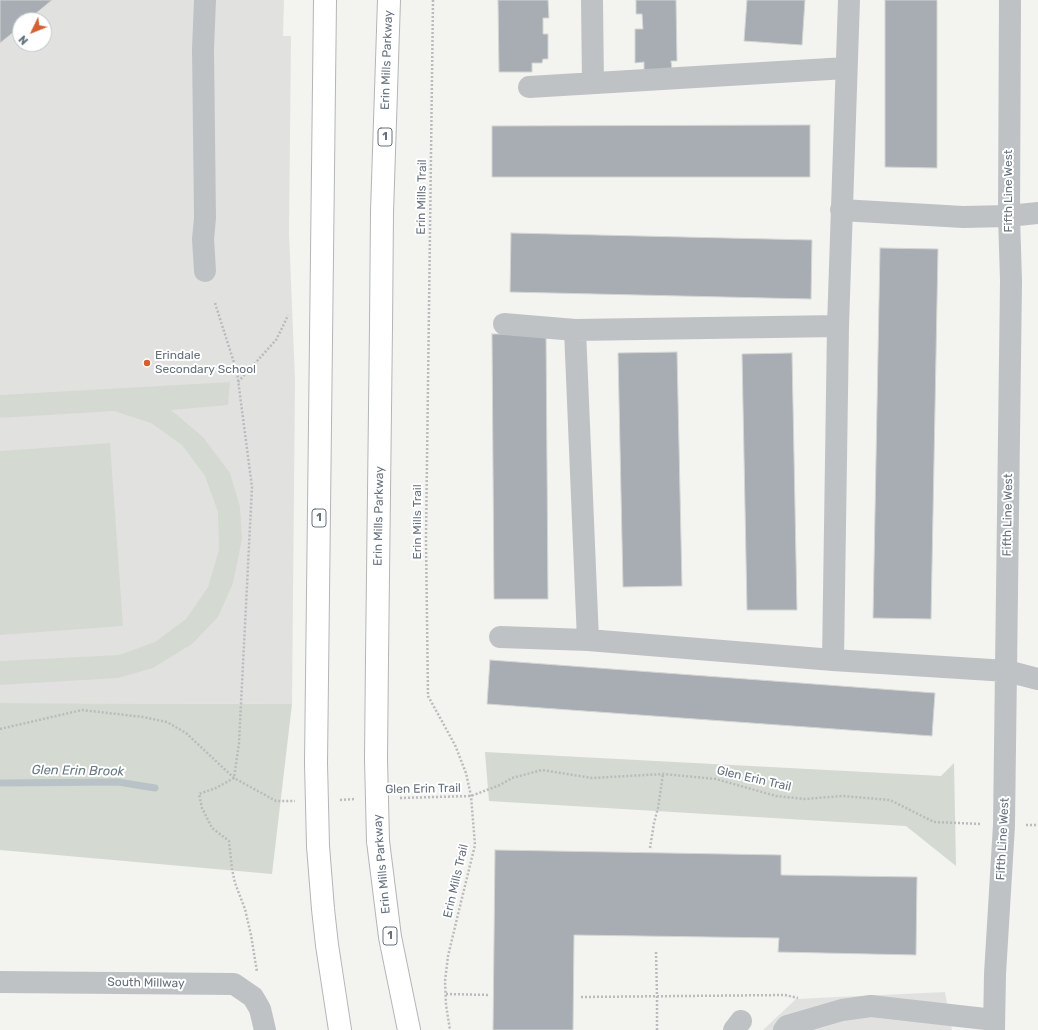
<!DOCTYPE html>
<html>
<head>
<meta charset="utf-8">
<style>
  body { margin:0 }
  #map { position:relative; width:1038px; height:1030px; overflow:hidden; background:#f3f3f0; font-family:Rubik,sans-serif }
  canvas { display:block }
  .north { position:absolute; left:12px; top:12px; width:40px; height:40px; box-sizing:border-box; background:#fff; border:1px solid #c1c6cb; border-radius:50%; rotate:227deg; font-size:11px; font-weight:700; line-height:16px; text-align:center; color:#65717e }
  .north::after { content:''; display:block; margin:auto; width:14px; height:18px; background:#d26131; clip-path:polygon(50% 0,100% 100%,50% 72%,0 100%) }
</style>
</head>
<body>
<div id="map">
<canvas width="1038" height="1030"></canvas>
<div class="north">N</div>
</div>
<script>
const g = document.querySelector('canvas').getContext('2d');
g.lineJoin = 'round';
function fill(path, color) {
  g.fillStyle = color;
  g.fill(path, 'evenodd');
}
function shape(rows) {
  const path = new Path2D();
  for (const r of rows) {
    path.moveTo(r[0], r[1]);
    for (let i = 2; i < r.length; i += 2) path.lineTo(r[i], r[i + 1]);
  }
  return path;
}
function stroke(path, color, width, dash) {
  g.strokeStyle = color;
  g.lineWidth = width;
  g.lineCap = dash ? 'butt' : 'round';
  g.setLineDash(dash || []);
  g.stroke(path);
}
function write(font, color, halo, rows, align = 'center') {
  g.font = font + ' Rubik,sans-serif';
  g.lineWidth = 4;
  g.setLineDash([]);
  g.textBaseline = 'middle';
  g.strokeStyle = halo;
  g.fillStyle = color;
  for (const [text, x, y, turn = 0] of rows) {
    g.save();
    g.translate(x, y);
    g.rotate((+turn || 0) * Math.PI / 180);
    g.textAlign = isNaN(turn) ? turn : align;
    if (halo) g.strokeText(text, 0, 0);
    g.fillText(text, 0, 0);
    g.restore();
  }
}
fill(shape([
  [0,0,284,0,283,36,291,36,289,233,295,380,292,704,0,703],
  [20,20,44,20,44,44,20,44],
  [945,992,952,1030,763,1030,796,999]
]), '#e1e2e0');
fill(shape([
  [230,382,228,405,171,410,203,437,230,473,240,507,242,539,233,583,218,617,192,644,153,668,118,678,0,685,0,661,119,655,155,642,186,619,208,587,219,550,218,512,205,476,182,445,151,423,114,411,0,418,0,395],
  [110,443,123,626,0,635,0,451],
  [0,703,292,704,272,874,0,850],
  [485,752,941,776,954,763,956,866,906,826,489,801]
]), '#d4dad1');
stroke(shape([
  [0,783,118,782,155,788]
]), '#b9c2c7', 7);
const building = shape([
  [0,0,52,0,28,20,20,20,20,27,0,43,0,0],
  [498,0,548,0,549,18,543,18,543,34,548,34,548,59,543,59,542,63,532,63,532,72,499,72,498,0],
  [636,0,676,0,677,61,671,61,672,69,644,70,644,62,635,63,635,29,643,29,642,14,636,14,636,0],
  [747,0,805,0,802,45,744,41,747,0],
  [885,0,937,0,937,168,885,167,885,0],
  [810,125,810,177,492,177,492,126,810,125],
  [511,233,812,240,811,299,510,292,511,233],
  [880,248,938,249,931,619,873,618,880,248],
  [492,334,546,334,548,599,494,599,492,334],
  [677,352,682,586,623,587,618,353,677,352],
  [792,353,797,610,747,610,742,354,792,353],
  [490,660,935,693,932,736,487,704,490,660],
  [495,850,781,855,781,875,917,877,916,955,778,952,779,938,574,935,573,1030,493,1030,495,850]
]);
fill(building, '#a7adb2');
stroke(building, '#d4d5d3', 1);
const major = shape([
  [376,759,377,658,381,327,382,212,389,0],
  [316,763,325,0],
  [378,841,390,937,409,1030],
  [318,846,323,909,327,945,340,1030]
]);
stroke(major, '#b3b6b9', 24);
stroke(shape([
  [433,0,426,539,428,696,455,745,466,773,471,796,475,845,461,902,448,956,445,981,446,1005,450,1030],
  [215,303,237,372,252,487,239,743,234,778,216,788,199,794,202,808,212,828,229,841,232,869,235,883,245,909,251,935,257,972],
  [238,382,276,340,283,326,288,315],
  [0,729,82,710,143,717,167,722,186,733,234,778,276,801,295,801],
  [400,798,471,796,500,785,512,778,542,770,592,778,663,774,716,779,776,796,805,799,842,796,890,800,934,822,981,824],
  [340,800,355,799],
  [1026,825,1038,825],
  [650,848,654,823,658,808,663,774],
  [656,952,657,996,657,1030],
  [446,994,490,995],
  [581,997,785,995,798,998]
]), '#b9bbbd', 2.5, [2, 2]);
stroke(shape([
  [592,0,593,83],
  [529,87,846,68],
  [841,210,963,217,1009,216,1038,213],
  [205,271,203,239,205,218,203,49,205,0],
  [504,324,575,330],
  [838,326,849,0],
  [500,637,588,640,833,660,1007,671,1038,679],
  [588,640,575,330,838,326,833,660],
  [0,982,234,984,253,997,260,1009,265,1030],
  [734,1030,741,1021],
  [784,1030,787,1026,842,1010,871,1006,994,1020],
  [994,1030,995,974,1004,825,1011,281,1009,216,1010,0]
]), '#bfc2c5', 22);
stroke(major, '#fff', 22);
const majorBridge = shape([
  [376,759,378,841],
  [316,763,318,846]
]);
stroke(majorBridge, '#b3b6b9', 24, []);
stroke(majorBridge, '#fff', 22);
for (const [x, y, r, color] of [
  [147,363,4,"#d26131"]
]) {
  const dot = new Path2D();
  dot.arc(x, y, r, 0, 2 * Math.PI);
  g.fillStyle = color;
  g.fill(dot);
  stroke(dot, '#fff', 1.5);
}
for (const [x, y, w] of [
  [385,137,14],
  [319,518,14],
  [390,936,14]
]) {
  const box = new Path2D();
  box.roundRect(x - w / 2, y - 9, w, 18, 3);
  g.fillStyle = '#fff';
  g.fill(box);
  stroke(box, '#65717e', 1);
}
write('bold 11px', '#65717e', null, [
  ["1",385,137],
  ["1",319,518],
  ["1",390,936]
]);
write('12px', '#65717e', '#fff', [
  ["Erin Mills Parkway",387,60,-88],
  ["Fifth Line West",1009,191,-90],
  ["Erin Mills Trail",422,197,-89],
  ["Fifth Line West",1008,515,-89],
  ["Erin Mills Parkway",379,516,-89],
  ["Erin Mills Trail",418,522,-90],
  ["Glen Erin Trail",754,779,13],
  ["Glen Erin Trail",423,789,-1],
  ["Fifth Line West",1003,839,-87],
  ["Erin Mills Parkway",382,864,-95],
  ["Erin Mills Trail",456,881,-77],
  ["South Millway",146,983,1]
]);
write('12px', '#65717e', '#fff', [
  ["Erindale",155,356],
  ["Secondary School",155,370]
], 'left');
write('italic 13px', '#667982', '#fff', [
  ["Glen Erin Brook",78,771,1]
]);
</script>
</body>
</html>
